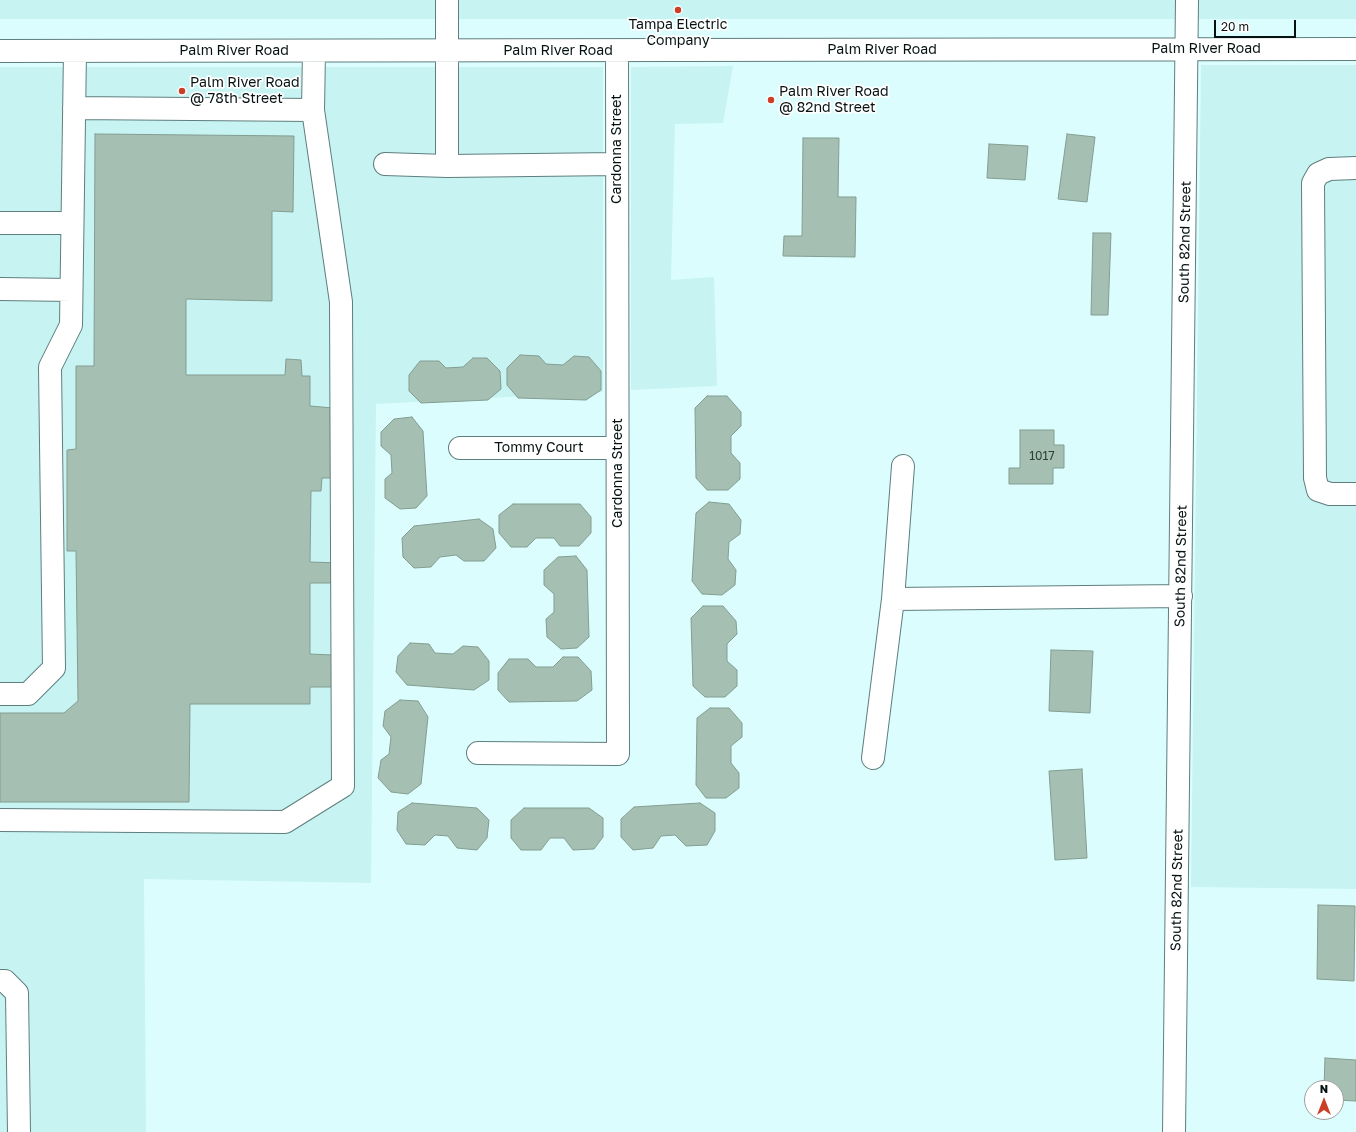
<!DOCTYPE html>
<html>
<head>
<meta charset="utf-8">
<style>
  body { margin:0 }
  #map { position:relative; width:1356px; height:1132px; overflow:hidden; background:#dbfdfd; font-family:"Golos Text",sans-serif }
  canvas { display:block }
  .north { position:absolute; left:1304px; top:1080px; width:40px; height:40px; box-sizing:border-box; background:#fff; border:1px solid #9ba0a0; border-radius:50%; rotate:0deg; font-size:11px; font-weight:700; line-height:16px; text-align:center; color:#061212 }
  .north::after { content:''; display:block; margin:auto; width:14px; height:18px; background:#ca3f25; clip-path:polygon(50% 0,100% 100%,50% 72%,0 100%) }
  .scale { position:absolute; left:1214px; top:20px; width:82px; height:18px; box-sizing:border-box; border:2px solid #061212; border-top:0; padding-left:5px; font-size:12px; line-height:14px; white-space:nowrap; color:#061212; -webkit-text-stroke:3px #fff; paint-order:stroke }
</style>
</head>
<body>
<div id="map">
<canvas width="1356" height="1132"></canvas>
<div class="north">N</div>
<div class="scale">20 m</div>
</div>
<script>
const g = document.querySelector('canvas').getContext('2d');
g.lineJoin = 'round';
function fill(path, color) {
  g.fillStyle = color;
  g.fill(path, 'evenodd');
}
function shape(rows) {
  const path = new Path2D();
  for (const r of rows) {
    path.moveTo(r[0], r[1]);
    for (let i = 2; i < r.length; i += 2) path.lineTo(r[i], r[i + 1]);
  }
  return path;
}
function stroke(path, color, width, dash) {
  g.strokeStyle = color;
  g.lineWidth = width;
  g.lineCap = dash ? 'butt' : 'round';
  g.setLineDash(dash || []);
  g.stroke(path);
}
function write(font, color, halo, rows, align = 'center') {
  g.font = font + ' "Golos Text",sans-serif';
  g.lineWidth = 3.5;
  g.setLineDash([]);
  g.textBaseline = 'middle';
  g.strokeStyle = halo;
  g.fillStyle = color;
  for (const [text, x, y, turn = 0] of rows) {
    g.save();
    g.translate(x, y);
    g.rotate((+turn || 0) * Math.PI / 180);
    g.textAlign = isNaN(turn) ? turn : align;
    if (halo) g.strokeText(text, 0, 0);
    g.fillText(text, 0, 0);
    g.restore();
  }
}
fill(shape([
  [0,0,1356,0,1356,19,0,19],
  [1201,65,1356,65,1356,889,1191,887],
  [733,66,723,123,675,124,671,280,714,277,717,386,631,390,631,67],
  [0,67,603,67,603,392,376,404,371,883,144,879,146,1132,0,1132]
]), '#c8f3f3');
const building = shape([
  [95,134,294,136,293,212,272,211,272,301,186,299,186,375,285,375,286,359,301,360,302,376,310,376,310,406,333,408,331,478,322,478,321,491,311,491,310,562,339,563,339,583,310,583,310,654,333,655,332,687,310,687,310,704,190,704,189,802,0,802,0,713,64,713,78,701,76,551,67,551,67,450,76,449,76,366,94,366,95,134],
  [1067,134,1095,137,1087,202,1058,199,1067,134],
  [803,138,839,138,838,197,856,197,855,257,783,256,784,236,802,236,803,138],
  [989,144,1028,146,1025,180,987,178,989,144],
  [1093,233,1111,233,1108,315,1091,315,1093,233],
  [520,355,539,356,546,364,563,365,574,356,589,357,601,371,601,390,586,400,518,398,507,385,507,368,520,355],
  [473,358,487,358,500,371,501,389,488,400,421,403,409,391,409,375,420,361,439,361,446,368,463,367,473,358],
  [707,396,727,396,741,412,741,426,731,436,731,453,740,463,740,479,728,490,707,490,696,478,695,408,707,396],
  [412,417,423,431,427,496,416,508,400,509,385,498,385,479,392,473,391,455,381,446,381,432,394,419,412,417],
  [1020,430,1054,430,1054,445,1064,445,1064,468,1053,468,1053,484,1009,484,1009,468,1020,468,1020,430],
  [709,502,729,504,741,520,740,534,729,542,728,559,736,570,735,585,722,595,702,594,692,581,696,513,709,502],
  [513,504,580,504,591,517,591,533,579,546,560,546,554,538,536,538,527,547,511,547,499,533,499,515,513,504],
  [479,519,493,529,496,548,484,561,464,561,456,555,440,557,431,567,414,568,403,557,402,538,414,526,479,519],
  [576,556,587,570,589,637,577,648,561,649,547,637,546,619,554,612,554,594,544,585,544,570,558,557,576,556],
  [703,606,723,606,736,621,737,634,727,644,727,661,737,670,737,686,725,697,705,697,693,686,691,618,703,606],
  [410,643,429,644,435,653,453,654,463,646,478,647,489,661,489,680,474,690,407,685,396,672,398,656,410,643],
  [1051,650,1093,651,1090,713,1049,711,1051,650],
  [563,657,578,657,591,671,592,690,577,701,509,702,498,690,498,673,509,659,528,659,536,667,553,667,563,657],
  [400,700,418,701,428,717,421,784,408,794,391,792,378,778,381,760,389,754,391,737,383,726,385,711,400,700],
  [710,708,729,708,742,723,742,737,731,746,731,763,739,773,739,788,726,798,706,798,696,785,697,718,710,708],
  [1082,769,1087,858,1055,860,1049,771,1082,769],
  [412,803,477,808,489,820,487,838,477,850,457,848,448,836,435,835,425,845,406,844,397,830,398,812,412,803],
  [700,803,715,813,715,831,707,845,686,846,675,835,661,836,653,848,633,850,621,837,621,819,634,807,700,803],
  [524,808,589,808,603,818,603,837,594,849,573,850,564,838,550,838,541,850,521,850,511,838,511,820,524,808],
  [1318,905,1355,906,1354,981,1317,979,1318,905],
  [1325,1058,1356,1060,1356,1101,1336,1100,1336,1088,1324,1088,1325,1058]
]);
fill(building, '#a5c0b3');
stroke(building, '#839d91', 1);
const minor = shape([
  [447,0,447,166,617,164],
  [0,51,1356,49],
  [74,108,313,110],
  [385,164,447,166],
  [1356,168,1329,169,1318,174,1313,183,1315,478,1318,490,1330,494,1356,494],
  [0,223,72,223],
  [0,289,71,290],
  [460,448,617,448],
  [903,466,893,599,1181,596],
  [0,694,28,694,54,668,50,367,71,325,75,51],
  [478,753,618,754,617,51],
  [873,758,893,599],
  [0,820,285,822,343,786,341,302,313,110,314,51],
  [0,981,5,981,17,993,19,1132],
  [1174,1132,1187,0]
]);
stroke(minor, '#5f7e7e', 24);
stroke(minor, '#fff', 22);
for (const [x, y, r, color] of [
  [678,10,4,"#ca3f25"],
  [182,91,4,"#ca3f25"],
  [771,100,4,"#ca3f25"]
]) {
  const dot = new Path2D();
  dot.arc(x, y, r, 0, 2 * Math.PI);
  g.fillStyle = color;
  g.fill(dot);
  stroke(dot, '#fff', 1.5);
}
write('12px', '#2e3e3a', null, [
  ["1017",1042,456]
]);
write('14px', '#061212', '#fff', [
  ["Tampa Electric",678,25,"center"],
  ["Company",678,41,"center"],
  ["Palm River Road",190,83],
  ["@ 78th Street",190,99],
  ["Palm River Road",779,92],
  ["@ 82nd Street",779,108]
], 'left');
write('14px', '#061212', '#fff', [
  ["Palm River Road",1206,49],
  ["Palm River Road",882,50],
  ["Palm River Road",234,51],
  ["Palm River Road",558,51],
  ["Cardonna Street",617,149,-90],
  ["South 82nd Street",1185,242,-89],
  ["Tommy Court",539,448],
  ["Cardonna Street",618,473,-90],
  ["South 82nd Street",1181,566,-89],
  ["South 82nd Street",1177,890,-89]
]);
</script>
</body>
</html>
